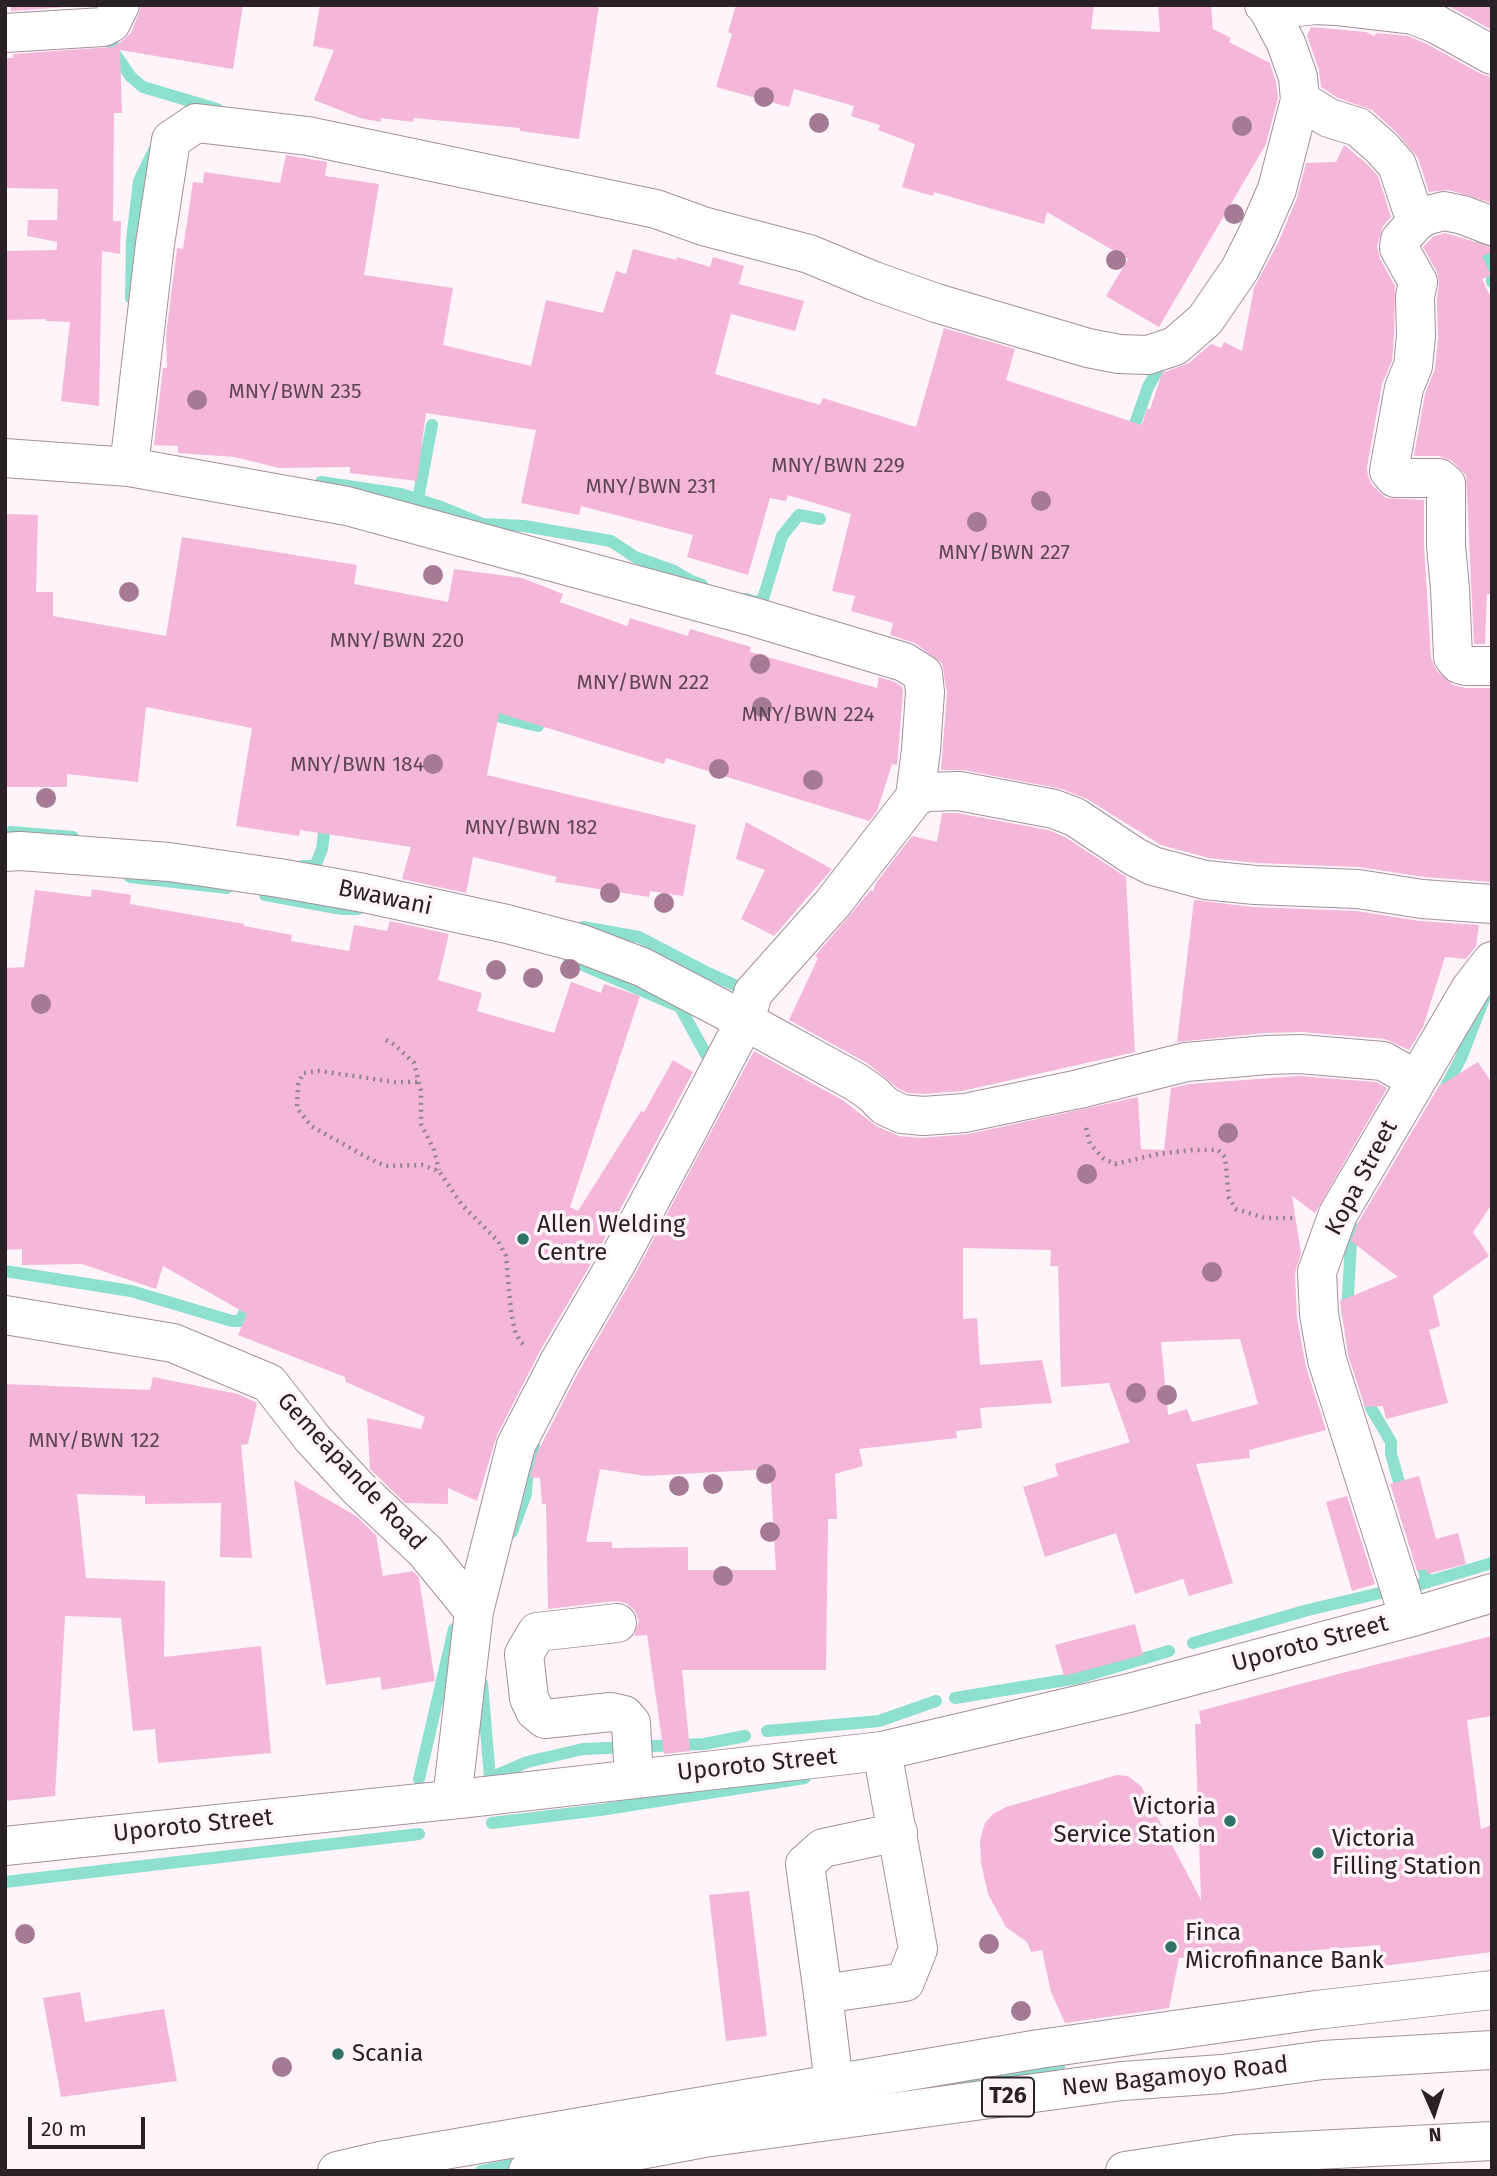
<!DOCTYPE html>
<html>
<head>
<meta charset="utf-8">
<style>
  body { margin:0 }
  #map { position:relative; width:1497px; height:2176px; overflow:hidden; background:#fef4f9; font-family:"Fira Sans",sans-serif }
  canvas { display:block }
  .frame { position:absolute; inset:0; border:7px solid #2a2126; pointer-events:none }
  .north { position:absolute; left:1399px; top:2078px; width:70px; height:70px; -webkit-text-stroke:5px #fef4f9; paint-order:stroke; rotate:177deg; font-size:19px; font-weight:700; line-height:28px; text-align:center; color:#2a2126 }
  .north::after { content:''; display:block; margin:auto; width:24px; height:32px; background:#2a2126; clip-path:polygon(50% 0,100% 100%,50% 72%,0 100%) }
  .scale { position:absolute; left:28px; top:2117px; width:117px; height:32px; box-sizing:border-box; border:4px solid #2a2126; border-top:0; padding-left:9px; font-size:21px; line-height:24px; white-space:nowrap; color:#2a2126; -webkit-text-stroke:5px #fef4f9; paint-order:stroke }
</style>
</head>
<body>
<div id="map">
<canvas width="1497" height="2176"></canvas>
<div class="frame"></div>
<div class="north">N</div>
<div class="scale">20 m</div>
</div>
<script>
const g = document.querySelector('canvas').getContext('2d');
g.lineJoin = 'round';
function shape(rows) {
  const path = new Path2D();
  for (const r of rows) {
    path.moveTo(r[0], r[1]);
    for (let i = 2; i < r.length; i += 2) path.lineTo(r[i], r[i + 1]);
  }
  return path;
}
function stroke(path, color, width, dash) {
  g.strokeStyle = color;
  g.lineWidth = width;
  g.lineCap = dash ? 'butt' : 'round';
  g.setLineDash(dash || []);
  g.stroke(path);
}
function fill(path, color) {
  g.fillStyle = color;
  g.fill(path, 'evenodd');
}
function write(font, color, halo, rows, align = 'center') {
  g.font = font + ' "Fira Sans",sans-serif';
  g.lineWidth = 7;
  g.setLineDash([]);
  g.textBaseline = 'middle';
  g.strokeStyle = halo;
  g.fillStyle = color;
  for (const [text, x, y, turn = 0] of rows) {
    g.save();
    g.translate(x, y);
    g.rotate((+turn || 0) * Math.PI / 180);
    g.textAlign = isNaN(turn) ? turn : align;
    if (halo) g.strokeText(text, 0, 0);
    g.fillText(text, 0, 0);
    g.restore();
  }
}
stroke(shape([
  [112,29,113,51,131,77,143,87,217,109],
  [1481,239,1488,263,1492,267],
  [1492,279,1492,282],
  [131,298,132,240,139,181,156,146],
  [1130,438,1148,387,1161,364,1167,361],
  [321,482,401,494,441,507,483,524,524,526,611,541,635,557,674,571,691,581,702,585],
  [418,499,432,425],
  [746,599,756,602,763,599,782,536,799,515,820,519],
  [484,713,538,726],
  [11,832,73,837],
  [302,866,315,866,322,849,326,819],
  [130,877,227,888],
  [265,895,342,909,358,909],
  [583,927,639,937,708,973,750,992],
  [569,959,680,1007,714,1069],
  [1442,1094,1461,1058,1484,999],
  [5,1271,131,1291,232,1321,240,1321,251,1300],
  [1347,1313,1351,1242,1358,1229],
  [1367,1392,1371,1408,1391,1442,1391,1454,1403,1496],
  [512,1532,526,1494,527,1479,534,1446],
  [1419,1554,1427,1582],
  [1421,1584,1492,1563],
  [1193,1643,1308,1610,1397,1589],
  [482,1683,490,1778,527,1762,583,1749,704,1744,745,1736],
  [955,1698,1078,1678,1169,1651],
  [767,1731,879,1721,936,1701],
  [419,1779,454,1629],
  [492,1823,600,1810,805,1778],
  [5,1882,419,1834],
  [911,2091,1059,2066],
  [481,2171,524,2162]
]), '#8ddfce', 12);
fill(shape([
  [11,5,95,5,11,11],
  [142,5,243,5,233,69,120,50,122,113,114,113,113,221,121,221,120,254,102,251,99,406,61,401,70,322,46,321,46,319,5,320,5,251,57,250,57,242,27,236,28,220,57,220,58,189,5,188,5,58,13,58,13,54,112,47,121,42,131,33],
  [320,5,599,5,579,139,520,131,520,128,414,118,413,122,381,118,381,122,360,118,314,100,334,50,313,46],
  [736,5,1094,5,1091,29,1160,32,1158,5,1211,5,1213,29,1231,38,1229,42,1270,63,1276,82,1278,98,1266,144,1159,327,1106,296,1128,259,1047,212,1044,224,934,192,933,196,902,187,915,144,878,130,880,125,851,116,854,106,794,89,789,107,716,87,732,34,728,32],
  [1447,5,1492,5,1492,30],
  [1311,27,1366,32,1374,36,1376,33,1408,36,1427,44,1481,74,1492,77,1492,203,1449,190,1429,192,1418,158,1396,132,1372,110,1338,98,1321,87,1319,70,1307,36],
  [1344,145,1367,164,1378,176,1391,217,1383,226,1377,246,1380,259,1395,286,1394,335,1392,361,1382,384,1367,467,1368,476,1372,485,1386,498,1424,500,1424,546,1431,658,1436,670,1453,685,1466,688,1492,688,1492,882,1424,877,1359,867,1257,863,1209,858,1161,845,1087,799,1062,789,963,770,941,770,947,693,942,663,915,643,890,635,893,623,851,611,855,596,832,591,851,514,788,495,786,501,770,498,748,575,687,557,693,535,581,506,579,515,521,503,536,430,426,413,417,481,350,473,350,467,279,468,235,457,178,453,178,446,154,445,163,368,167,368,166,335,177,248,183,249,193,182,203,183,204,172,280,183,286,155,327,162,325,176,379,184,364,275,453,288,443,345,531,366,546,300,603,313,616,271,626,274,633,249,676,260,677,257,710,267,713,257,744,266,739,284,804,301,795,331,731,314,715,374,820,405,823,398,916,427,944,328,1015,349,1006,380,1142,425,1147,408,1150,410,1162,373,1189,363,1211,344,1221,348,1224,342,1242,351,1254,288,1278,243,1297,198,1306,163,1336,162],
  [1445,233,1492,247,1492,252,1482,256,1491,275,1482,279,1492,300,1492,594,1487,594,1485,644,1474,644,1466,475,1452,461,1439,456,1414,456,1425,394,1435,369,1438,338,1437,299,1439,285,1437,272,1423,247,1434,236],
  [5,514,38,515,36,592,53,592,53,616,166,636,182,537,357,565,354,584,448,602,454,569,522,578,563,594,560,602,627,626,630,618,688,636,690,629,751,647,750,652,877,688,879,677,895,682,902,687,903,692,897,765,892,764,877,811,869,821,666,758,664,764,499,713,487,775,696,825,683,896,650,891,649,897,555,882,557,877,473,857,466,893,402,879,411,847,300,830,299,836,236,826,252,728,146,707,138,782,67,774,67,787,5,787],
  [942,813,957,813,1048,830,1065,837,1126,877,1135,1052,962,1091,923,1094,908,1093,898,1088,867,1063,789,1020,818,958,815,956,871,890,873,891,876,883,912,836,937,842],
  [746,822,832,869,774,936,741,919,765,870,736,859],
  [92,889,131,895,130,904,244,924,244,926,292,935,291,941,349,951,354,925,387,931,390,921,449,934,438,980,482,993,477,1011,554,1033,571,982,601,993,604,984,640,996,570,1207,578,1211,641,1111,644,1112,673,1060,693,1072,597,1253,540,1351,497,1435,477,1501,448,1488,448,1504,405,1503,370,1469,367,1418,421,1429,425,1417,346,1382,345,1377,238,1335,247,1314,163,1266,156,1289,82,1264,22,1265,22,1249,5,1250,5,968,24,967,35,890,91,897],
  [1194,900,1253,907,1356,911,1420,921,1479,925,1476,946,1466,959,1445,957,1423,1027,1409,1050,1385,1039,1302,1032,1265,1033,1177,1042],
  [754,1051,844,1101,876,1126,899,1136,921,1138,969,1134,1138,1097,1141,1149,1164,1150,1171,1088,1190,1084,1299,1076,1376,1082,1387,1088,1315,1213,1292,1196,1301,1253,1295,1273,1297,1318,1306,1367,1326,1430,1249,1450,1250,1458,1196,1464,1233,1583,1189,1596,1183,1579,1135,1594,1116,1533,1045,1557,1023,1487,1058,1476,1055,1464,1130,1442,1109,1383,1061,1387,1058,1266,1050,1266,1051,1250,963,1248,963,1319,977,1318,980,1365,1042,1360,1052,1403,980,1408,982,1428,956,1431,957,1438,859,1449,863,1466,835,1474,837,1519,828,1519,826,1670,682,1670,690,1751,664,1754,647,1635,634,1636,639,1621,634,1610,626,1603,615,1601,548,1609,546,1504,542,1504,540,1478,530,1477,537,1453,578,1373,635,1274],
  [1240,1339,1258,1404,1192,1422,1187,1409,1168,1415,1161,1342],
  [600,1469,646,1476,770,1469,776,1570,688,1570,688,1547,612,1548,612,1542,586,1542],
  [1478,1062,1492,1083,1492,1204,1473,1232,1489,1256,1433,1296,1440,1326,1429,1330,1448,1403,1386,1419,1383,1406,1365,1407,1348,1355,1340,1301,1398,1277,1351,1241,1358,1223,1439,1086],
  [153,1377,238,1394,257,1403,248,1444,241,1445,252,1558,220,1557,221,1503,145,1504,145,1496,77,1494,86,1578,165,1581,164,1657,261,1646,271,1753,158,1763,155,1729,133,1731,121,1618,65,1616,55,1796,5,1801,5,1384,150,1390],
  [1419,1476,1436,1539,1458,1533,1466,1564,1427,1574,1426,1569,1417,1571,1390,1484],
  [294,1480,356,1516,376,1535,383,1576,413,1571,419,1578,435,1681,382,1690,380,1677,326,1685],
  [1347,1496,1375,1584,1352,1591,1326,1502],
  [1135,1624,1143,1655,1064,1676,1055,1645],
  [1492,1636,1492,1716,1467,1720,1481,1829,1492,1825,1492,1952,1383,1966,1380,1945,1267,1954,1179,1958,1169,2008,1065,2023,1051,1992,1042,1950,1031,1952,1027,1942,1006,1927,988,1894,981,1863,980,1840,985,1823,993,1814,1006,1807,1117,1775,1128,1776,1141,1786,1201,1900,1195,1724,1201,1724,1199,1711,1338,1674],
  [749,1891,767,2036,726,2041,709,1895],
  [80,1992,85,2022,164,2009,177,2081,61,2097,43,1998]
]), '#f5b7d9');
const minor = shape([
  [1264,5,1280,9,1315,5,1336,6,1413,15,1436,24,1492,55],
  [5,33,103,27,111,23,120,5],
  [1300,100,1329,118,1358,127,1382,148,1397,165,1416,222],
  [1492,226,1463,215,1444,211,1425,216,1416,222,1400,240,1399,248,1418,282,1415,297,1416,336,1413,366,1404,388,1389,471,1395,478,1439,478,1446,484,1446,546,1450,588,1453,657,1459,664,1466,666,1492,666],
  [5,458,129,467,347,506,754,617,904,662,923,674,925,692,921,750,915,797],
  [129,467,155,244,171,140,196,123,308,136,656,209,703,226,809,254,874,281,936,303,1088,348,1119,354,1148,355,1175,346,1205,320,1240,269,1258,233,1277,189,1300,100,1298,77,1286,43,1267,7],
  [5,852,20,851,169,862,279,878,364,893,507,924,579,943,642,967,745,1021,856,1082,873,1094,885,1106,902,1114,923,1116,965,1113,1079,1089,1186,1062,1267,1055,1300,1054,1383,1061,1417,1080],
  [5,1315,173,1343,269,1383,312,1438,358,1488,425,1551,474,1611],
  [1409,1618,1327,1360,1319,1314,1317,1272,1338,1214,1471,988,1492,961],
  [617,1623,537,1632,524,1654,529,1698,535,1711,545,1719,611,1712,624,1715,631,1723,634,1779],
  [452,1799,474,1611,516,1445,559,1362,616,1264,690,1126,745,1021,753,993,833,903,915,797,927,792,959,791,1054,809,1075,817,1135,857,1153,866,1205,880,1255,885,1358,889,1422,899,1492,904],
  [5,1846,459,1799,882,1751,1129,1693,1409,1618,1492,1593],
  [823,1994,805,1864,823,1848,898,1832],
  [837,2109,823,1994,905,1982,918,1949,882,1751],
  [337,2171,380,2161,1039,2049,1316,2010,1492,1990]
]);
const highway = shape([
  [528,2171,704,2138,1122,2081,1222,2074,1323,2060,1492,2050],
  [1125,2171,1238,2154,1492,2141]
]);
stroke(minor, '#a68f9c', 40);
stroke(highway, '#a68f9c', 40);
stroke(shape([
  [386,1040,395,1045,414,1063,421,1091,421,1124,434,1150,439,1170],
  [417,1082,395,1082,319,1071,303,1073,298,1085,297,1108,311,1126,370,1159,386,1166,422,1165,439,1171,462,1205,498,1241,506,1256,511,1312,515,1331,520,1341,525,1346],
  [1086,1128,1090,1144,1103,1158,1115,1164,1158,1154,1192,1150,1218,1150,1225,1157,1229,1198,1236,1209,1265,1218,1295,1218]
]), '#8f868b', 4.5, [2, 5]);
stroke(minor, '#fff', 38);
stroke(highway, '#fff', 38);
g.fillStyle = '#a57a95';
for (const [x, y] of [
  [764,97],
  [819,123],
  [1242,126],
  [1234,214],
  [1116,260],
  [197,400],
  [1041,501],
  [977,522],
  [433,575],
  [129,592],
  [760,664],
  [762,707],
  [433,764],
  [719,769],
  [813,780],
  [46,798],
  [610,893],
  [664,903],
  [570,969],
  [496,970],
  [533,978],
  [41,1004],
  [1228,1133],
  [1087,1174],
  [1212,1272],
  [1136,1393],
  [1167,1395],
  [766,1474],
  [713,1484],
  [679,1486],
  [770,1532],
  [723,1576],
  [25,1934],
  [989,1944],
  [1021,2011],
  [282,2067]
]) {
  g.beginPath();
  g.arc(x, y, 10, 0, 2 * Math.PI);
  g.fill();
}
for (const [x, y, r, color] of [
  [523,1239,7,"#2e7366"],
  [1230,1821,7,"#2e7366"],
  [1318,1853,7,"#2e7366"],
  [1171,1947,7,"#2e7366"],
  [338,2054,7,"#2e7366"]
]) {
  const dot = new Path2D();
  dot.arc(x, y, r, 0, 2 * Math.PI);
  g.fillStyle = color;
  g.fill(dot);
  stroke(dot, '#fef4f9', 2.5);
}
write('21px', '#5d4653', null, [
  ["MNY/BWN 235",295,392],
  ["MNY/BWN 229",838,466],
  ["MNY/BWN 231",651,487],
  ["MNY/BWN 227",1004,553],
  ["MNY/BWN 220",397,641],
  ["MNY/BWN 222",643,683],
  ["MNY/BWN 224",808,715],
  ["MNY/BWN 184",357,765],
  ["MNY/BWN 182",531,828],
  ["MNY/BWN 122",94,1441]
]);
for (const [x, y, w] of [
  [1008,2097,52]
]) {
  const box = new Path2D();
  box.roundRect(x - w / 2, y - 19.5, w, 39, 5);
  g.fillStyle = '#fef4f9';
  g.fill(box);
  stroke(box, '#2a2126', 2);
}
write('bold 23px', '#2a2126', null, [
  ["T26",1008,2097]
]);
write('24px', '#2a2126', '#fef4f9', [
  ["Bwawani",385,898,12],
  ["Kopa Street",1362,1178,-62],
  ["Gemeapande Road",351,1472,47],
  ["Uporoto Street",1310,1644,-15],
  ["Uporoto Street",757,1765,-6],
  ["Uporoto Street",193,1826,-6],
  ["New Bagamoyo Road",1175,2077,-6]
]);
write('24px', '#2a2126', '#fef4f9', [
  ["Allen Welding",537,1225],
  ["Centre",537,1253],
  ["Victoria",1216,1807,"right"],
  ["Service Station",1216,1835,"right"],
  ["Victoria",1332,1839],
  ["Filling Station",1332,1867],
  ["Finca",1185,1933],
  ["Microfinance Bank",1185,1961],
  ["Scania",352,2054]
], 'left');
</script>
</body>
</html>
